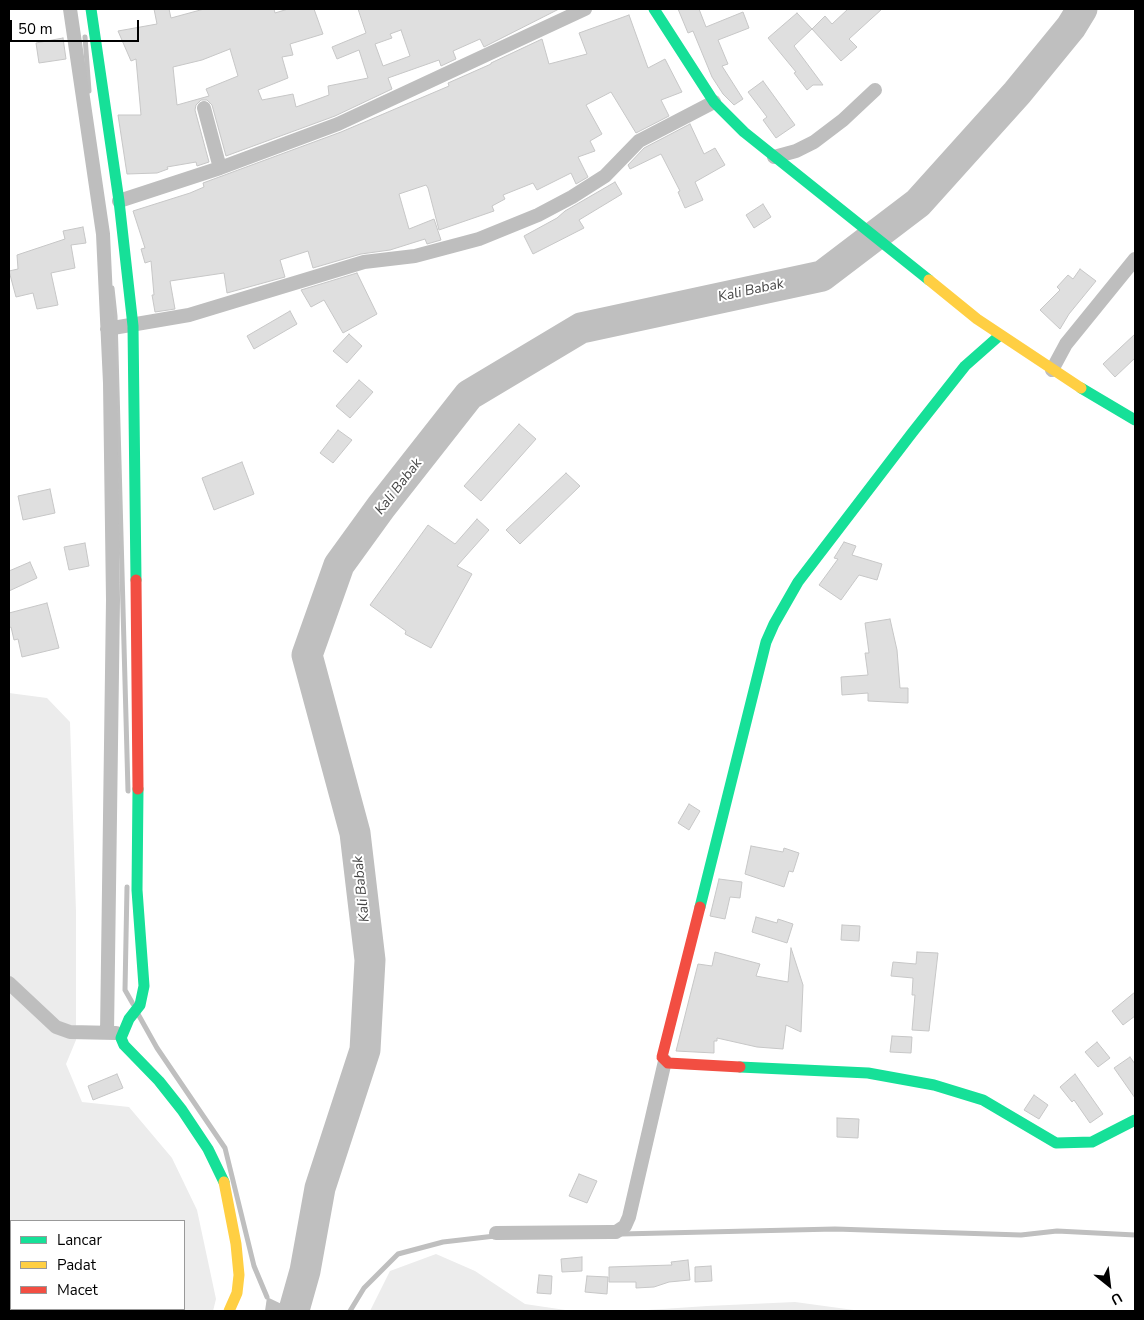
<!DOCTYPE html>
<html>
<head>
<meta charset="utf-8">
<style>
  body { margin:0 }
  #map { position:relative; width:1144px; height:1320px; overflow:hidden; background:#fff; font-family:"Nunito Sans",sans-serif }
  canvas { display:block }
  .frame { position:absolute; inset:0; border:10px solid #000; pointer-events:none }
  .legend { position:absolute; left:10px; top:1220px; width:175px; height:90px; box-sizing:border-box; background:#fff; border:1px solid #999; margin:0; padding:6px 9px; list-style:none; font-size:15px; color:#000 }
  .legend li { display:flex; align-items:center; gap:10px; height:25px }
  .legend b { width:25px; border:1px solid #999 }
  .north { position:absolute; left:1084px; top:1260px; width:50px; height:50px; -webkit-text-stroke:4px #fff; paint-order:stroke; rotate:151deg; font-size:14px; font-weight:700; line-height:20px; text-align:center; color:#000 }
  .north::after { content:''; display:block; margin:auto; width:18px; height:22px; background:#000; clip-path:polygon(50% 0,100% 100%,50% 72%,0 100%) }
  .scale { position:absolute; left:10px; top:20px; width:129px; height:22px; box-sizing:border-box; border:2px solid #000; border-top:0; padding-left:6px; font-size:15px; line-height:18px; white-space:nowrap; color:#000; -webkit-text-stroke:4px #fff; paint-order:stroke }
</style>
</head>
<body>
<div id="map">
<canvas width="1144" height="1320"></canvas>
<div class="frame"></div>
<ul class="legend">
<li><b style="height:6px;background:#16e098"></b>Lancar</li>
<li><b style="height:6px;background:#ffcf43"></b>Padat</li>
<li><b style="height:6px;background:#f24e42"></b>Macet</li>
</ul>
<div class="north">U</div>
<div class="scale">50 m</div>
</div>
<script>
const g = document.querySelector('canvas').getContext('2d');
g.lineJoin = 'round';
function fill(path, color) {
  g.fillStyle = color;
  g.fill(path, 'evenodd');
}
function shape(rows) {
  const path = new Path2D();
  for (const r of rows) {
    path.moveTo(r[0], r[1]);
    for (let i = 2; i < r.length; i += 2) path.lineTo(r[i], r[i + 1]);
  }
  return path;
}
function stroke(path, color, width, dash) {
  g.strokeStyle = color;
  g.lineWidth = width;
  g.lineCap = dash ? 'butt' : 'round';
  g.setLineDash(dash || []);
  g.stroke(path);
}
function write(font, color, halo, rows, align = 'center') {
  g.font = font + ' "Nunito Sans",sans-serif';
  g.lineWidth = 4;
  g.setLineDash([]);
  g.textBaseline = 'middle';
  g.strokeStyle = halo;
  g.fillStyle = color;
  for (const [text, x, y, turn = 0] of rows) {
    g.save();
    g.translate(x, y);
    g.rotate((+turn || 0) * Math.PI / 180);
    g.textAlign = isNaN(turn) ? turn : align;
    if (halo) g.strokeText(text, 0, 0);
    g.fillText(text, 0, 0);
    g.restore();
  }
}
fill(shape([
  [9,693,47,698,70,722,76,912,76,1040,66,1064,82,1102,129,1107,172,1158,197,1210,216,1299,213,1311,9,1311],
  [11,1221,184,1221,184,1309,11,1309],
  [436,1254,475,1271,525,1304,572,1311,370,1311,390,1271],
  [795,1302,861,1311,633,1311,707,1306]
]), '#ececec');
fill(shape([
  [267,1297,294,1310,321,1311,265,1311]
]), '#bfbfbf');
stroke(shape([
  [85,37,89,91],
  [112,288,115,316,128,791],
  [127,887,125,990,133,1004],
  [138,1014,157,1048,225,1148,254,1266,267,1297],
  [621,1234,835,1229,1021,1235,1057,1231,1135,1235],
  [350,1311,364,1288,398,1254,443,1242,495,1236]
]), '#bfbfbf', 5);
stroke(shape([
  [294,1310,305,1271,320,1188,365,1050,370,960,355,833,307,655,339,565,381,507,469,395,581,328,822,276,918,203,1017,93,1071,27,1082,9]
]), '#bfbfbf', 31);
const building = shape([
  [154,9,169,9,171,18,204,9,274,9,275,13,288,9,314,9,323,34,290,44,293,55,282,57,288,78,258,90,262,100,293,94,296,107,329,95,328,86,368,78,359,50,337,59,332,47,366,33,358,9,559,9,484,47,480,39,453,51,456,59,441,66,439,60,388,78,392,89,335,116,226,156,212,105,207,100,201,100,196,105,195,110,209,162,197,166,196,162,167,167,168,169,157,173,127,174,118,115,141,115,136,59,131,61,118,31,157,24,154,9],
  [401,30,410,56,383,66,375,44,392,38,390,34,401,30],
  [230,49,238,76,206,89,209,96,177,105,173,67,202,60,230,49],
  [678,9,699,9,706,27,743,12,749,28,718,40,728,64,722,66,743,99,734,105,723,94,712,77,693,31,688,33,678,9],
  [848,9,882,9,849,39,857,47,841,61,812,29,825,16,832,24,848,9],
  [797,13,812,29,794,46,823,85,813,85,807,90,794,73,796,72,768,38,797,13],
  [629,15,648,68,665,59,682,92,661,100,669,116,636,133,611,92,586,105,602,134,590,141,595,151,578,157,588,177,576,184,571,173,537,190,533,183,503,195,505,199,492,206,494,211,439,230,428,188,426,185,399,194,409,229,434,219,441,240,427,244,425,239,390,250,361,254,313,268,308,251,280,260,285,277,227,293,224,273,170,281,175,309,155,312,152,295,154,295,151,261,145,263,141,249,145,248,133,211,190,193,204,187,203,183,341,132,449,86,448,83,491,64,491,63,542,39,549,64,587,54,579,33,629,15],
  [63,38,66,59,39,63,36,43,63,38],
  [763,81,795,125,776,138,763,120,767,117,748,92,763,81],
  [690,124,704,154,715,148,725,165,695,182,703,200,685,208,678,192,680,191,661,154,630,169,628,165,644,148,690,124],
  [615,182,622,194,579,220,584,228,533,254,524,236,557,218,565,211,615,182],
  [763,204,771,217,754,228,746,215,763,204],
  [83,227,86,243,71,245,75,268,51,273,58,305,37,309,33,293,16,297,9,271,18,269,17,255,65,239,63,231,83,227],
  [1080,269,1096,281,1069,314,1060,329,1040,310,1060,290,1057,287,1068,275,1073,279,1080,269],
  [357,273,377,314,343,333,324,300,311,307,301,290,357,273],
  [290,311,297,324,254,349,247,336,290,311],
  [349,334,362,346,347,363,333,351,349,334],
  [1135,334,1135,358,1115,377,1103,364,1135,334],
  [359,380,373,392,350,418,336,406,359,380],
  [519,424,536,439,481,501,464,486,519,424],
  [338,430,352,440,333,463,320,453,338,430],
  [242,462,254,494,214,510,202,478,242,462],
  [566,473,580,486,520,544,506,530,566,473],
  [50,489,55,513,23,520,18,496,50,489],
  [477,519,489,530,457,566,472,574,431,648,405,634,406,631,370,605,428,525,455,544,477,519],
  [844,542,856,546,852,555,882,564,877,580,859,575,841,600,819,585,838,559,834,558,844,542],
  [85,543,89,566,69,570,64,547,85,543],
  [30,562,37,578,9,591,9,571,30,562],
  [47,603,59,648,22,657,18,639,14,640,11,627,9,628,9,613,47,603],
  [890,619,897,650,900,688,908,688,908,703,868,701,868,693,842,695,841,677,868,675,865,653,869,653,865,623,890,619],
  [689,804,700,811,689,830,678,823,689,804],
  [751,846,783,852,784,848,799,853,793,872,789,871,784,887,745,874,751,846],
  [719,879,742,882,740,898,730,897,725,919,710,916,719,879],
  [756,917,777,923,778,919,793,924,787,943,752,932,756,917],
  [842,925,860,926,859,941,841,940,842,925],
  [791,948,803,985,801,1032,786,1025,783,1049,757,1047,717,1038,717,1041,714,1041,714,1053,676,1051,698,964,712,966,715,952,760,964,756,976,788,982,791,948],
  [917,952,938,953,929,1031,912,1030,915,995,912,995,913,978,891,976,893,962,916,964,917,952],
  [1135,992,1135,1016,1123,1025,1112,1011,1135,992],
  [892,1036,912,1037,911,1053,890,1052,892,1036],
  [1097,1042,1110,1058,1098,1067,1085,1052,1097,1042],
  [1130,1057,1135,1064,1135,1098,1114,1068,1130,1057],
  [117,1074,123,1088,93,1100,88,1086,117,1074],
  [1075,1074,1103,1114,1090,1123,1074,1100,1072,1102,1060,1087,1075,1074],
  [1034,1095,1048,1105,1039,1119,1024,1110,1034,1095],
  [837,1118,859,1119,858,1138,837,1137,837,1118],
  [579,1174,597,1181,587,1203,569,1196,579,1174],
  [582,1257,582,1271,562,1272,561,1259,582,1257],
  [688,1260,690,1280,669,1282,654,1287,636,1288,636,1282,609,1282,609,1267,672,1265,671,1262,688,1260],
  [711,1266,712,1281,695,1282,695,1267,711,1266],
  [539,1275,552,1276,551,1294,537,1293,539,1275],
  [587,1276,608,1277,607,1294,585,1292,587,1276]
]);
fill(building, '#dfdfdf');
stroke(building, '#c7c7c7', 1);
stroke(shape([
  [70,9,103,234,110,383,113,600,107,1033],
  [204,108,220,168],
  [774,157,796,151,814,142,843,120,875,90],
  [119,201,220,168,338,124,585,9],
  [107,329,189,315,364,262,415,256,479,239,538,215,572,197,605,176,639,141,714,102],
  [1052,370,1066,344,1135,259],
  [9,983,56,1027,70,1032,116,1033],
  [496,1233,610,1232,616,1232,625,1226,629,1217,665,1061]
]), '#bebebe', 14);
stroke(shape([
  [91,9,119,201,133,326,136,580],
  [654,9,714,102,744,132,929,280],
  [1081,388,1135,420],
  [138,789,137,890,144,986,140,1005,129,1019,121,1038,124,1045,159,1081,182,1110,208,1149,224,1182],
  [700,907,766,642,774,624,798,582,912,433,965,366,999,336],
  [740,1067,868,1073,934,1085,983,1100,1056,1143,1092,1142,1135,1120]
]), '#16e098', 11);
stroke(shape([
  [929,280,977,319,1081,388],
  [224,1182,236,1244,239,1275,237,1293,229,1311]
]), '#ffcf43', 11);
stroke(shape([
  [136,580,138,789],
  [700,907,662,1057,668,1063,740,1067]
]), '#f24e42', 11);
write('italic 14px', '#444', '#fff', [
  ["Kali Babak",751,291,-12],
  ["Kali Babak",399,487,-52],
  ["Kali Babak",362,889,-96]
]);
</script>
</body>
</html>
